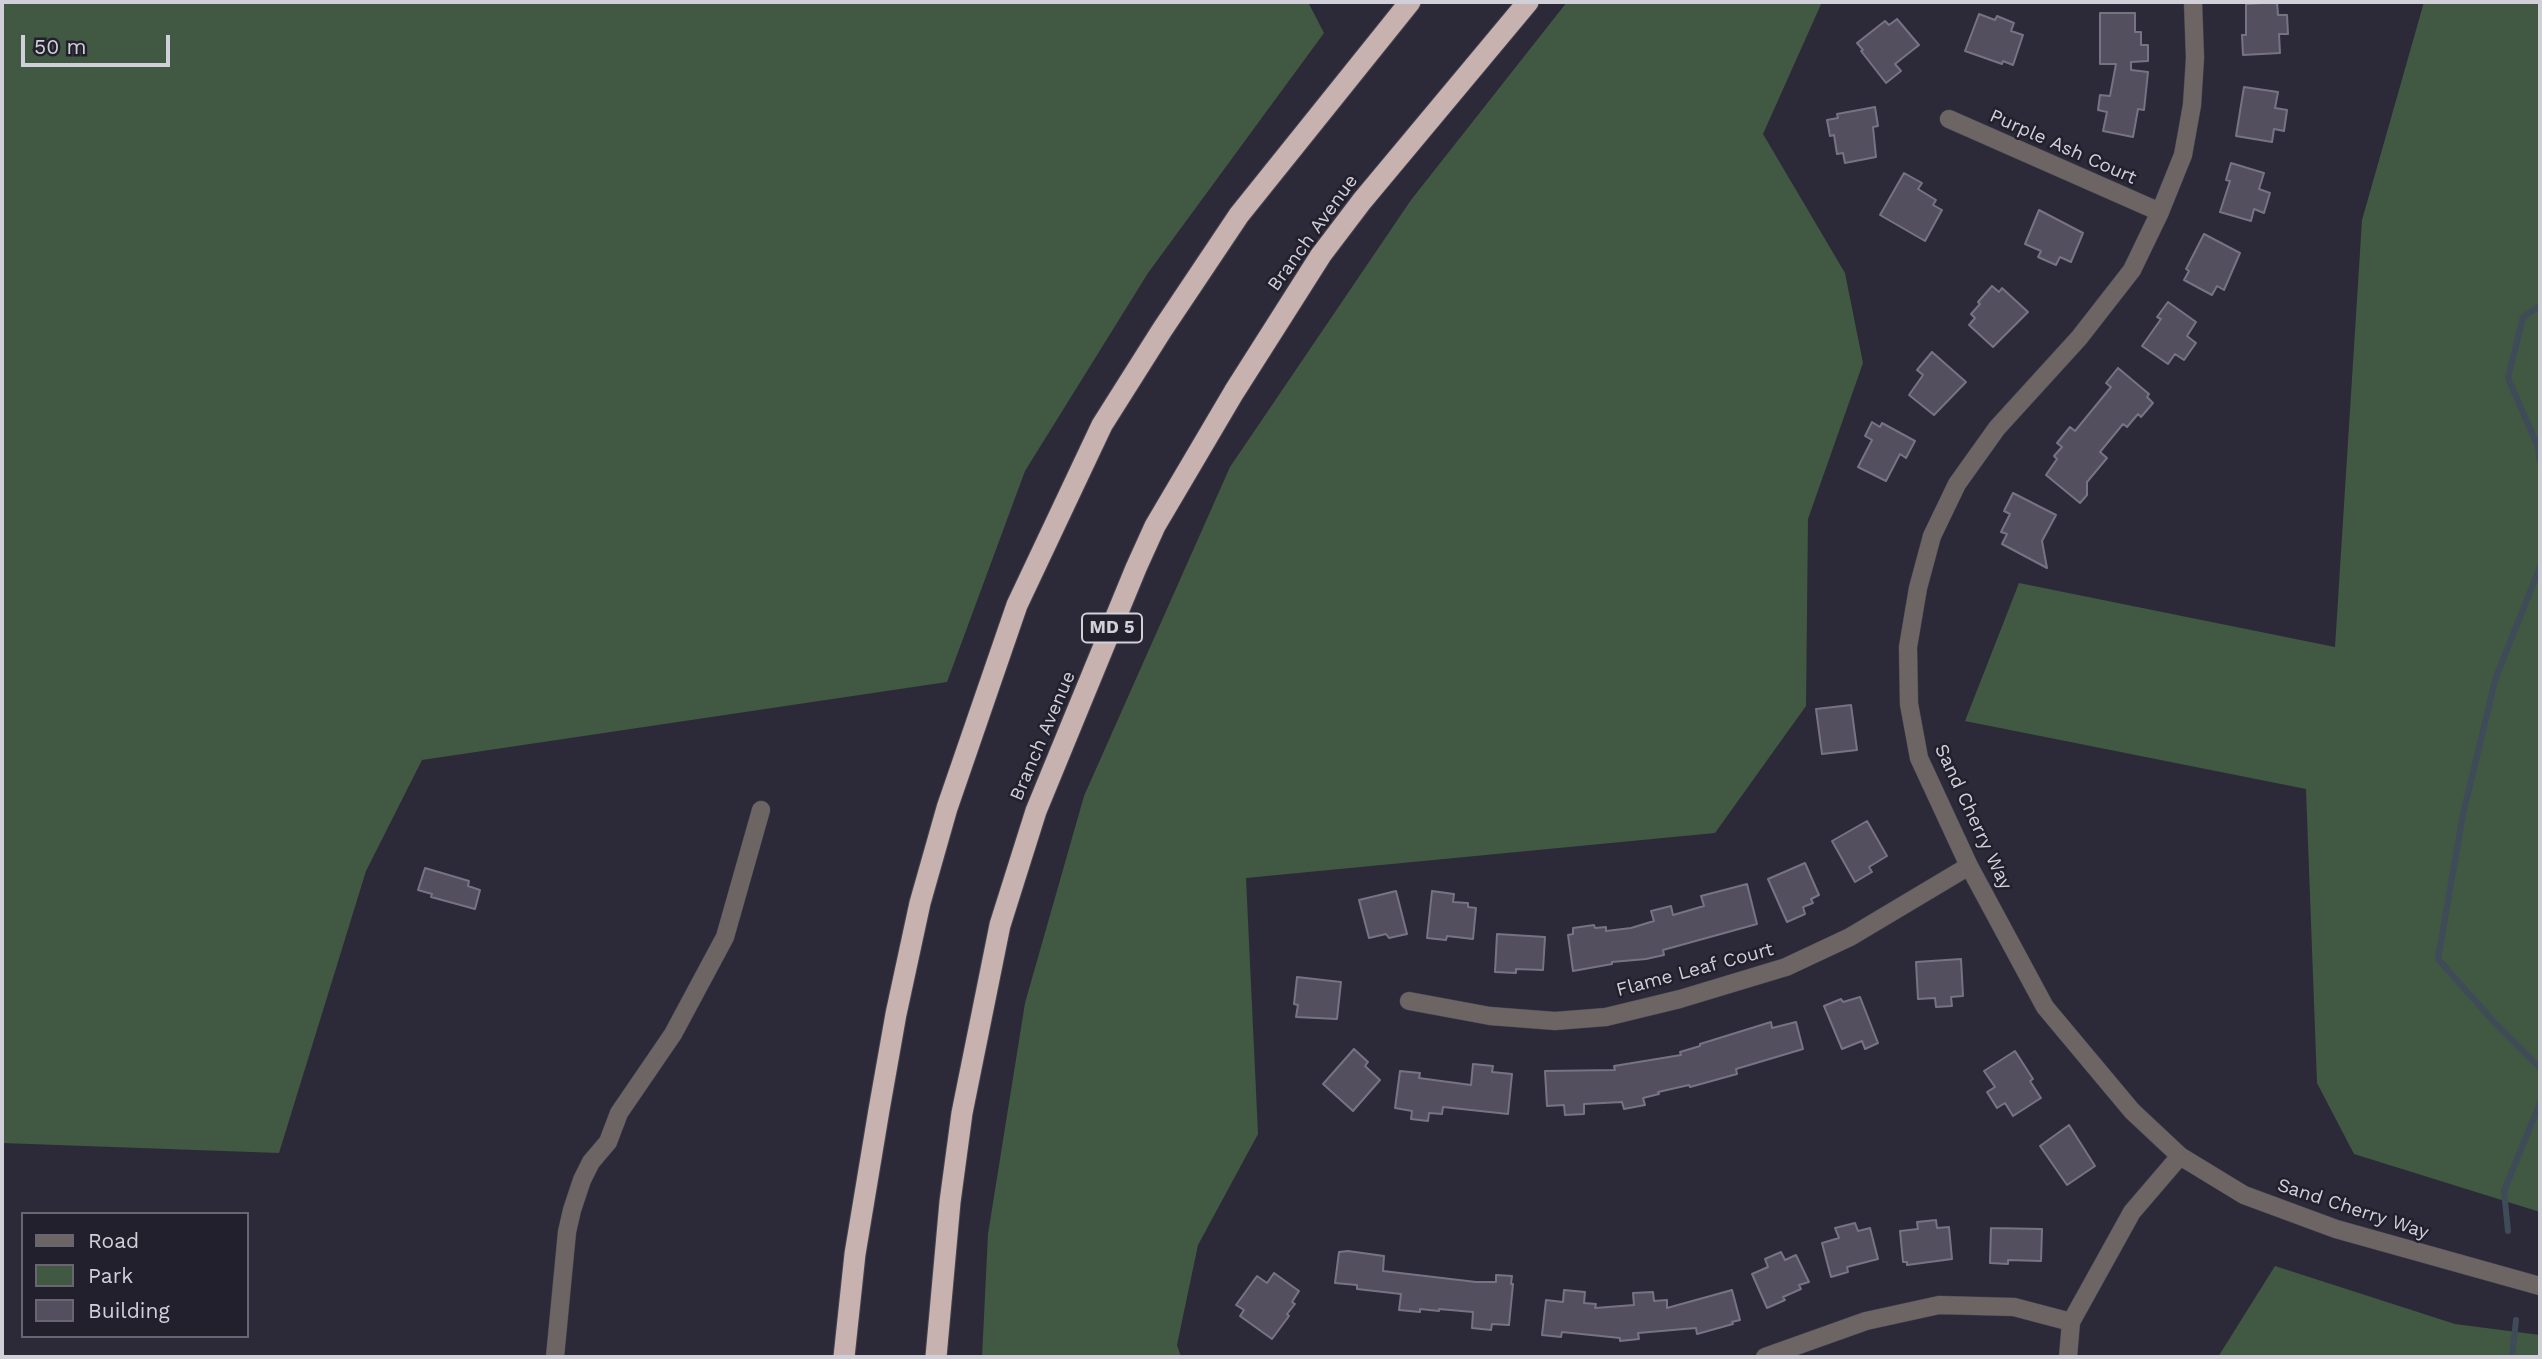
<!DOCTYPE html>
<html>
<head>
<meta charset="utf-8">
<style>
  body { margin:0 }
  #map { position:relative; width:2542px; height:1359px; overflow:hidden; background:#2c2a38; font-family:"Work Sans",sans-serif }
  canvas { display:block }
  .frame { position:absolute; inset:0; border:4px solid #d1d0d9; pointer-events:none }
  .legend { position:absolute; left:21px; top:1212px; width:228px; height:126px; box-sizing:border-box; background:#23202d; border:2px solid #696672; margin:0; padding:9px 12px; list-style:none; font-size:21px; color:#d1d0d9 }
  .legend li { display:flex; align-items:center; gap:14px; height:35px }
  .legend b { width:35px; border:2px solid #696672 }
  .scale { position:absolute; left:21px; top:35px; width:149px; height:32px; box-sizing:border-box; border:4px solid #d1d0d9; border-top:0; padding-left:9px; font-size:21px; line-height:24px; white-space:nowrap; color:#d1d0d9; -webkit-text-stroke:5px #23202d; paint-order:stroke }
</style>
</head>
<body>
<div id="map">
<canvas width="2542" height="1359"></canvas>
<div class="frame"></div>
<ul class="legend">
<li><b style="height:9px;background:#6d6563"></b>Road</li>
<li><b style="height:19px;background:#415842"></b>Park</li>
<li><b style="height:19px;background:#534f5f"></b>Building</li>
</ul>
<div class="scale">50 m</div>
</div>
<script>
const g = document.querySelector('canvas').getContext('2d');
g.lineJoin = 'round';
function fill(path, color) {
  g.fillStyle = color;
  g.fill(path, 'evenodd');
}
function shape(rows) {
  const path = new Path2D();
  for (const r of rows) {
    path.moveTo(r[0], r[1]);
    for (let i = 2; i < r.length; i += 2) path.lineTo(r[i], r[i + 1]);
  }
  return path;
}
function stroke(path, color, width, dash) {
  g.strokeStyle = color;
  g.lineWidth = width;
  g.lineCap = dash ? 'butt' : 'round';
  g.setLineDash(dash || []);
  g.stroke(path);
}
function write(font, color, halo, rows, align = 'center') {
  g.font = font + ' "Work Sans",sans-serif';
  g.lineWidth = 5;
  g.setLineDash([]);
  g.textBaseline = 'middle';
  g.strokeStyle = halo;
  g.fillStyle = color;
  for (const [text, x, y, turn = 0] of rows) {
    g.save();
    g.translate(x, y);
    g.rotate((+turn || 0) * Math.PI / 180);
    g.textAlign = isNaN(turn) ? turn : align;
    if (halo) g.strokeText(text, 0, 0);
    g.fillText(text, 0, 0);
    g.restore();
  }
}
fill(shape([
  [2,2,1308,2,1324,33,1148,273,1025,471,947,682,422,760,366,871,279,1153,2,1143],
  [1567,2,1822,2,1763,134,1845,273,1863,363,1808,519,1806,706,1715,833,1246,878,1258,1134,1198,1245,1177,1345,1181,1357,982,1357,988,1234,1025,1003,1084,796,1230,467,1411,200],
  [2424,2,2540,2,2540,1212,2354,1154,2317,1083,2306,789,1965,721,2019,583,2335,647,2362,220],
  [2275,1266,2455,1324,2540,1335,2540,1357,2218,1357]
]), '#415842');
stroke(shape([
  [2540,306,2523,317,2508,378,2538,447,2540,462],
  [2540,567,2496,677,2463,814,2438,959,2494,1022,2540,1068],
  [2508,1231,2504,1191,2540,1103],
  [2512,1357,2516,1320]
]), '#3f4b58', 6);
const building = shape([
  [2277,2,2278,15,2287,15,2288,34,2279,34,2280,53,2243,55,2242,35,2246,35,2246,4,2277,2],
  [2100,13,2135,13,2135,32,2141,32,2141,45,2148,45,2148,61,2131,62,2131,70,2148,72,2144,110,2138,109,2133,137,2103,131,2107,112,2098,110,2100,95,2110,96,2116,64,2100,64,2100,13],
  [1979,14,1995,20,1997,16,2014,23,2011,31,2023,35,2013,65,2003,61,2002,64,1965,51,1979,14],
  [1897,19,1919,45,1895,64,1901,71,1886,83,1861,51,1863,50,1857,43,1885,21,1889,25,1897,19],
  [2244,87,2278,92,2275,108,2287,110,2284,131,2274,129,2272,142,2236,136,2244,87],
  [1875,107,1878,126,1873,127,1876,157,1845,163,1843,153,1837,154,1834,135,1830,136,1827,120,1838,118,1837,114,1875,107],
  [2231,163,2264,173,2259,189,2270,193,2264,213,2254,209,2251,221,2220,212,2230,181,2226,180,2231,163],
  [1904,173,1922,183,1918,189,1936,200,1933,205,1942,210,1925,241,1880,215,1904,173],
  [2039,210,2083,233,2071,262,2060,257,2056,265,2038,257,2041,251,2025,244,2039,210],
  [2204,234,2240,253,2224,290,2217,286,2212,295,2184,280,2189,271,2186,269,2204,234],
  [1992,286,1999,292,2002,288,2028,312,1993,347,1969,325,1975,318,1971,314,1980,304,1978,302,1992,286],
  [2168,302,2196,322,2187,336,2196,343,2184,360,2175,354,2168,364,2142,346,2161,319,2157,317,2168,302],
  [1932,352,1966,382,1934,415,1909,395,1923,375,1917,370,1932,352],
  [2118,368,2149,394,2147,397,2153,403,2141,417,2138,414,2127,427,2123,424,2100,452,2107,458,2087,482,2087,495,2080,503,2046,475,2057,459,2054,456,2062,447,2057,443,2070,427,2075,431,2111,387,2106,383,2118,368],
  [1872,422,1880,427,1882,423,1915,441,1906,458,1900,454,1886,481,1858,467,1872,440,1865,436,1872,422],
  [2013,493,2056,515,2042,541,2047,568,2002,544,2007,534,2001,532,2010,514,2004,511,2013,493],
  [1851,705,1857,750,1822,754,1816,709,1851,705],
  [1867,821,1887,856,1869,867,1872,872,1855,882,1832,841,1867,821],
  [1805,863,1819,895,1811,899,1813,903,1803,907,1805,914,1787,922,1768,879,1805,863],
  [425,868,469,881,468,886,480,890,475,909,431,897,432,894,418,890,425,868],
  [1747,884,1757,924,1663,950,1664,955,1646,959,1612,962,1612,964,1573,971,1568,935,1573,934,1573,928,1594,925,1595,928,1606,927,1606,931,1631,928,1654,921,1651,911,1671,906,1673,915,1704,906,1701,896,1747,884],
  [1396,891,1407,934,1389,938,1386,934,1369,938,1359,900,1396,891],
  [1432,891,1454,894,1453,902,1468,903,1468,907,1476,908,1473,939,1447,936,1446,940,1427,938,1432,891],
  [1497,934,1545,937,1543,970,1516,969,1516,973,1495,972,1497,934],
  [1961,959,1963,996,1951,997,1952,1006,1936,1007,1935,998,1918,999,1916,962,1961,959],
  [1297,977,1341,982,1337,1019,1296,1017,1298,1005,1294,1004,1297,977],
  [1860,997,1878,1043,1865,1049,1862,1041,1842,1049,1824,1006,1841,999,1843,1002,1860,997],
  [1771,1022,1772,1028,1796,1022,1803,1049,1736,1069,1737,1074,1690,1087,1689,1085,1658,1092,1659,1094,1643,1098,1645,1105,1624,1109,1622,1102,1584,1104,1584,1114,1565,1115,1564,1105,1547,1106,1545,1071,1615,1070,1614,1066,1681,1055,1680,1052,1700,1046,1700,1044,1771,1022],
  [1354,1049,1368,1062,1365,1066,1380,1080,1353,1111,1323,1084,1354,1049],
  [2015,1051,2033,1079,2030,1081,2041,1098,2013,1116,2005,1103,1997,1108,1987,1092,1995,1087,1984,1071,2015,1051],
  [1473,1064,1493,1066,1492,1072,1512,1074,1508,1114,1443,1107,1442,1114,1429,1113,1428,1121,1411,1119,1412,1111,1395,1108,1400,1071,1420,1073,1419,1078,1471,1085,1473,1064],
  [2069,1125,2095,1166,2067,1185,2040,1146,2069,1125],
  [1936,1220,1937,1228,1949,1227,1952,1259,1907,1265,1907,1262,1903,1262,1900,1231,1918,1229,1917,1222,1936,1220],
  [1855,1223,1858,1231,1870,1228,1878,1259,1847,1267,1848,1272,1831,1277,1822,1243,1839,1238,1835,1228,1855,1223],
  [1991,1228,2042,1229,2041,1261,2008,1260,2008,1264,1990,1263,1991,1228],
  [1348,1251,1384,1256,1383,1271,1476,1282,1496,1282,1496,1275,1512,1276,1511,1284,1513,1284,1509,1325,1492,1324,1491,1330,1472,1328,1473,1312,1439,1309,1439,1311,1420,1309,1420,1312,1399,1310,1401,1294,1357,1289,1357,1285,1335,1283,1339,1252,1348,1251],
  [1781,1252,1785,1260,1796,1255,1809,1282,1799,1285,1801,1289,1783,1297,1785,1300,1767,1308,1752,1274,1768,1267,1765,1259,1781,1252],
  [1274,1273,1299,1291,1292,1302,1295,1304,1287,1314,1289,1316,1272,1339,1240,1316,1244,1310,1236,1305,1257,1276,1267,1283,1274,1273],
  [1564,1290,1585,1292,1584,1303,1596,1304,1595,1308,1634,1305,1633,1293,1653,1292,1654,1301,1667,1300,1667,1308,1732,1290,1740,1320,1732,1322,1733,1324,1697,1334,1696,1328,1638,1333,1639,1339,1620,1341,1620,1338,1562,1332,1561,1337,1542,1335,1546,1300,1563,1302,1564,1290]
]);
fill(building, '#534f5f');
stroke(building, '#777384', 2);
const minor = shape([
  [2193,2,2195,58,2192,105,2183,155,2160,212,2132,270,2079,338,1997,428,1957,484,1932,536,1918,588,1908,647,1909,704,1919,758,1969,866,2045,1007,2132,1111,2180,1156,2244,1195,2336,1229,2540,1286],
  [1949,119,2160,212],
  [1409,1001,1490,1016,1555,1021,1606,1017,1680,999,1786,967,1850,937,1969,866],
  [555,1357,567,1232,572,1210,582,1180,591,1162,608,1142,619,1113,673,1034,725,937,761,810],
  [1765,1357,1866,1321,1939,1305,2014,1307,2071,1322],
  [2068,1357,2071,1322,2132,1212,2180,1156]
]);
const highway = shape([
  [844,1357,855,1254,879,1110,896,1014,920,903,947,808,1017,605,1102,425,1162,330,1239,215,1410,2],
  [936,1357,950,1202,962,1113,1000,925,1036,811,1136,568,1155,526,1234,392,1321,255,1362,201,1528,2]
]);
stroke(minor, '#464552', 19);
stroke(highway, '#464552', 23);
stroke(minor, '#6d6563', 18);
stroke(highway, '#c8b2af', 21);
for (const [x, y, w] of [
  [1112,628,60]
]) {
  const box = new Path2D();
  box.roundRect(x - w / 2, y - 14.5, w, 29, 5);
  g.fillStyle = '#23202d';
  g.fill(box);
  stroke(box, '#d1d0d9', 2);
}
write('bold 18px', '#d1d0d9', null, [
  ["MD 5",1112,628]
]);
write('19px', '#d1d0d9', '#23202d', [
  ["Purple Ash Court",2063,147,24],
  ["Branch Avenue",1313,233,-54],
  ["Branch Avenue",1043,736,-67],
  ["Sand Cherry Way",1973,817,65],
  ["Flame Leaf Court",1695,970,-15],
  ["Sand Cherry Way",2353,1209,18]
]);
</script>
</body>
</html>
